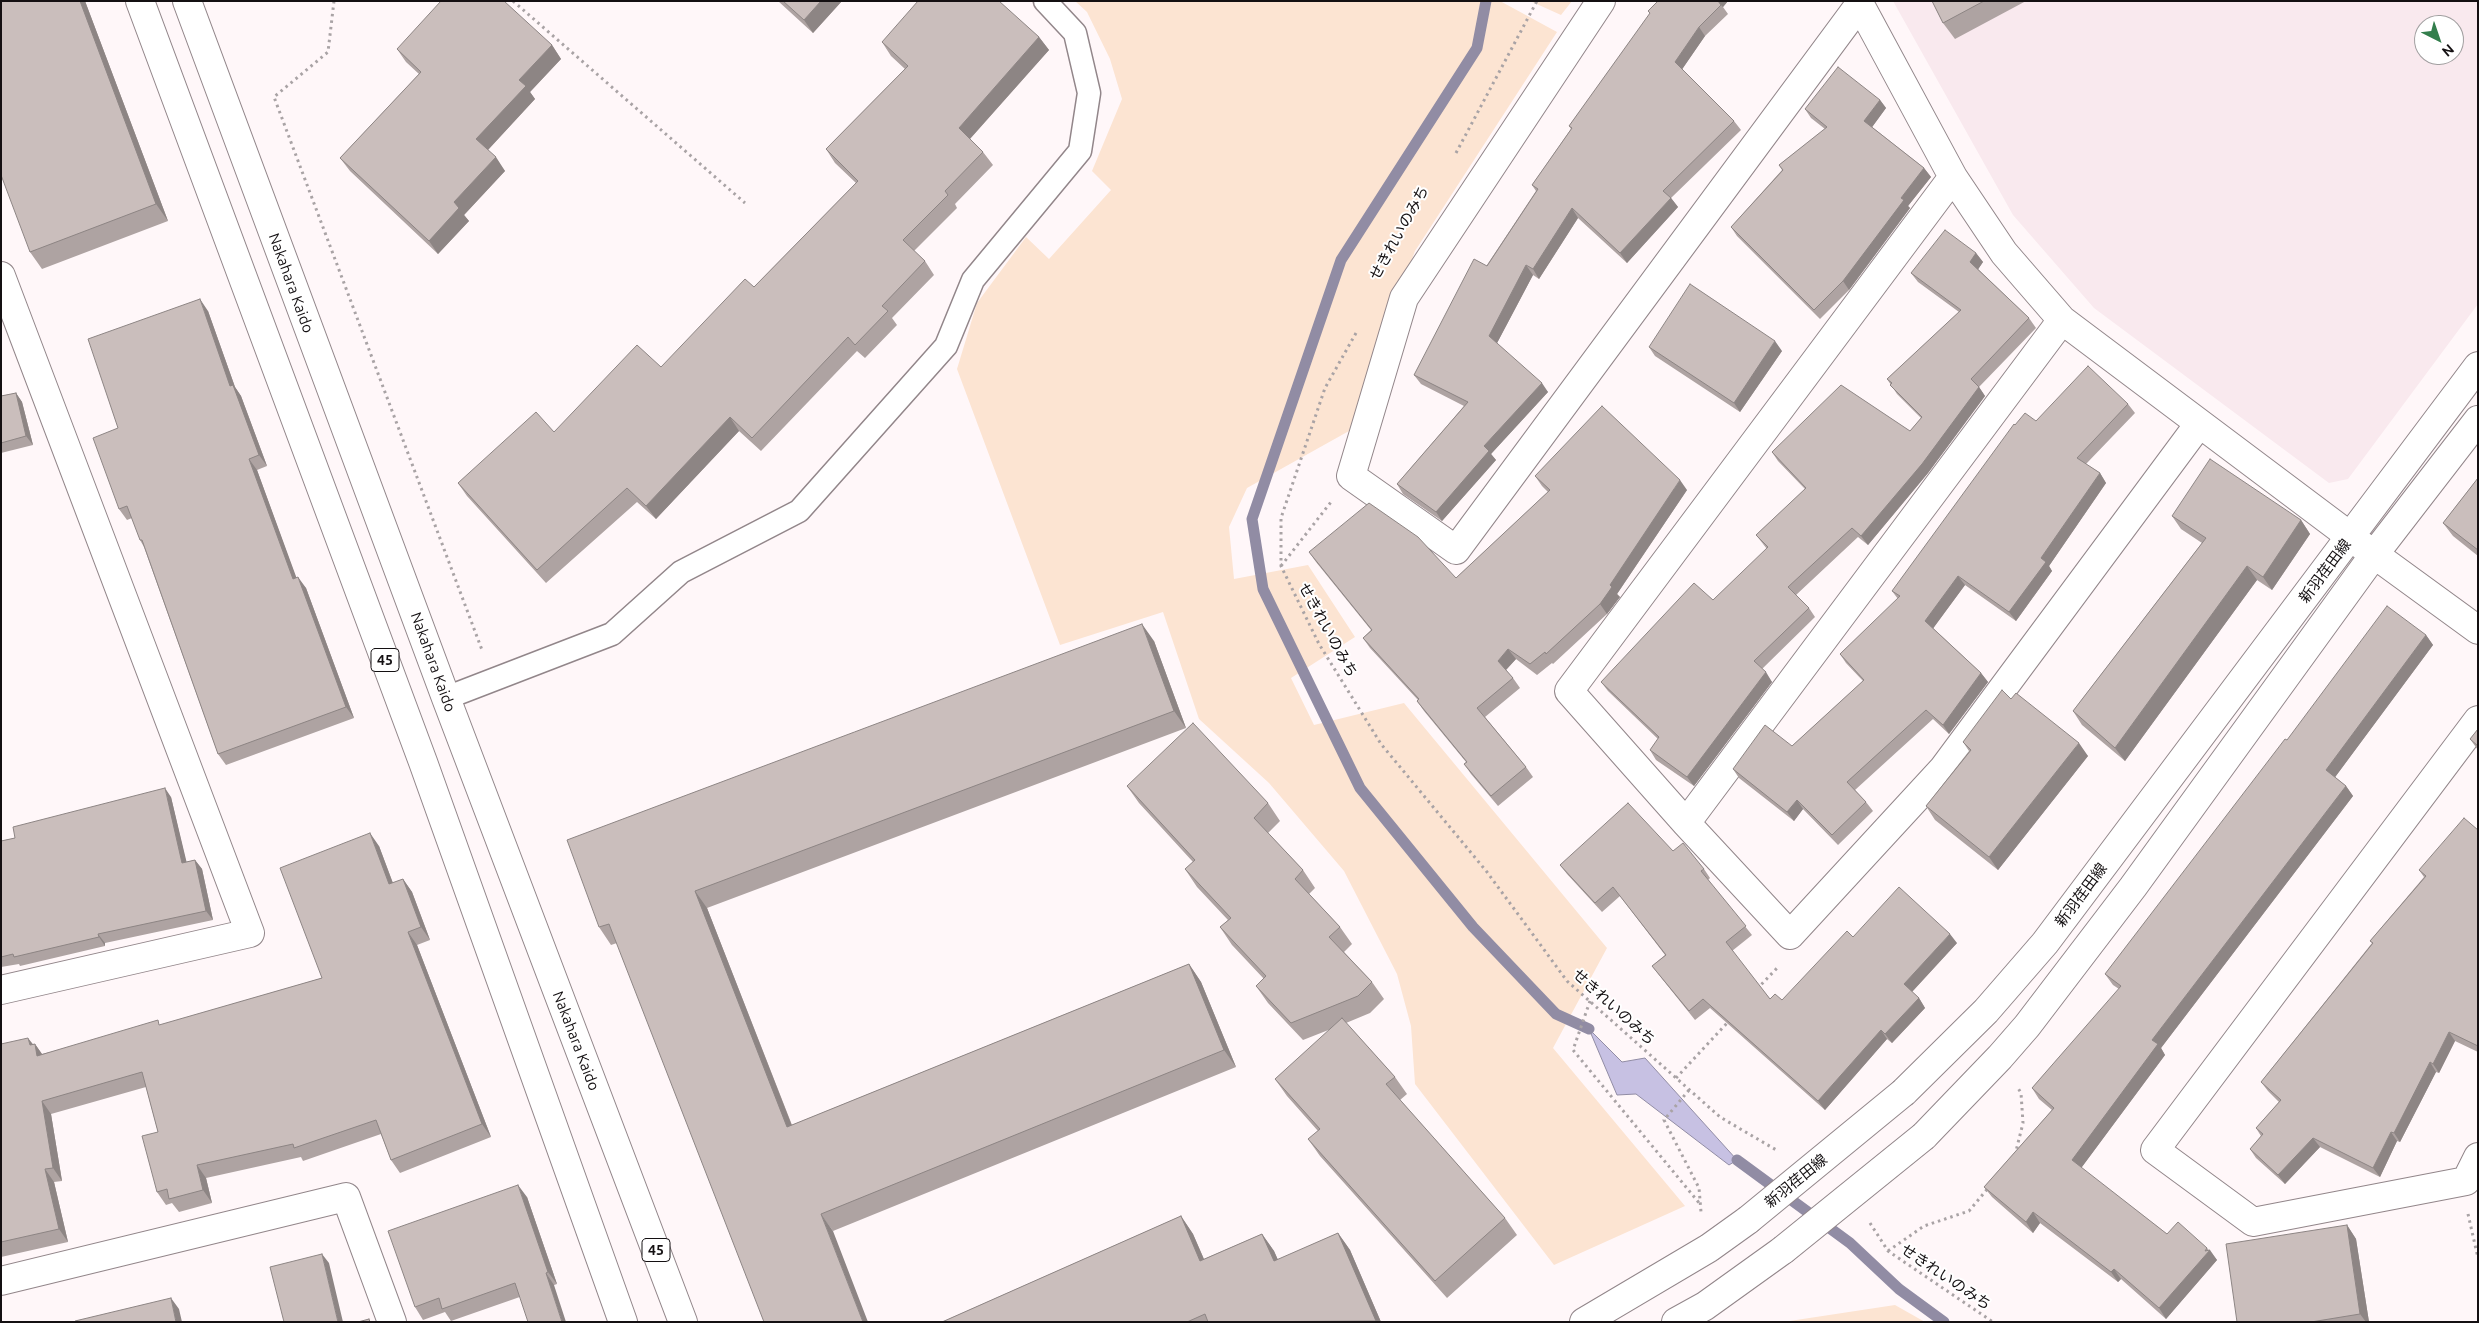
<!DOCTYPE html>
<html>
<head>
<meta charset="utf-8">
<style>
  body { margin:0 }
  #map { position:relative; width:2479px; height:1323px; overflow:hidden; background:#fff7f9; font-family:Ubuntu,sans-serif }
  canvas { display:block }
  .frame { position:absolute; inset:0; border:2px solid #141012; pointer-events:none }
  .north { position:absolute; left:2414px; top:15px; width:50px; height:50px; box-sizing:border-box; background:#fff; border:1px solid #a19fa0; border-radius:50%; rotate:139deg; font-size:14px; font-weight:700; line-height:20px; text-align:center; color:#141012 }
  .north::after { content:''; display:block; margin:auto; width:18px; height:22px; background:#337e4c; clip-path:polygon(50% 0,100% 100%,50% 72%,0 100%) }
</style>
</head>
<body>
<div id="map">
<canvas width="2479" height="1323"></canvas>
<div class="frame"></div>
<div class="north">N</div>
</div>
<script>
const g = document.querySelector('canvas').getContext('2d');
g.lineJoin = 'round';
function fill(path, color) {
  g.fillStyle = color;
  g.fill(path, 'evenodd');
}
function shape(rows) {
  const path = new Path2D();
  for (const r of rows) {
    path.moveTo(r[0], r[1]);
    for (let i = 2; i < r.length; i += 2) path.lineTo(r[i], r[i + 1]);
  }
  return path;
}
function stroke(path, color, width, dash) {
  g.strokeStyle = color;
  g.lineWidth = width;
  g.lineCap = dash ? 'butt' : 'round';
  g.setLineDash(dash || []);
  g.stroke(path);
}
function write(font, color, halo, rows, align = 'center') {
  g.font = font + ' Ubuntu,"Noto Sans JP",sans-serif';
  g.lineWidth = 4;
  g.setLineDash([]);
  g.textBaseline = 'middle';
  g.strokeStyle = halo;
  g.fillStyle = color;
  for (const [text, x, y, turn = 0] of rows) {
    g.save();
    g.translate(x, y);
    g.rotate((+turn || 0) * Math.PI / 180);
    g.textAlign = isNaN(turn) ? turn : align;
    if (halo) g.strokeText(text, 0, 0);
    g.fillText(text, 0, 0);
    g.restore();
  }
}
fill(shape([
  [1893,1,2478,1,2478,304,2348,479,2329,483,2094,308,2013,215],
  [2424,25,2454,25,2454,55,2424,55]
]), '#f9e9ee');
fill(shape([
  [1075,1,1500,1,1557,32,1415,251,1349,431,1247,488,1229,527,1234,579,1308,565,1355,637,1291,678,1314,725,1404,703,1607,948,1553,1048,1685,1206,1554,1265,1415,1084,1411,1026,1397,974,1344,871,1269,783,1199,719,1163,612,1060,645,957,369,977,303,1026,237,1049,259,1111,190,1092,171,1122,99,1110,59,1087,12],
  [1530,1,1572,1,1561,15],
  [1895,1305,1925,1322,1783,1322]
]), '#fce4d2');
const water = shape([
  [1589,1029,1622,1062,1645,1058,1737,1160,1729,1165,1636,1094,1617,1095,1589,1029]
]);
fill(water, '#c7c1e3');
stroke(water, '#918ca4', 1);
stroke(shape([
  [1486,1,1477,48,1341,260,1252,519,1263,589,1360,788,1473,927,1556,1014,1589,1029],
  [1737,1160,1850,1243,1899,1289,1944,1322]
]), '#918ca4', 11);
const lane = shape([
  [446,698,612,634,681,572,799,511,946,346,973,280,1080,151,1089,93,1075,33,1045,1]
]);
const street = shape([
  [1601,1,1404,298,1351,476,1456,550,1860,4],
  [1858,1,1953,177,2004,253,2062,320,2351,537],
  [1953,177,1569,691,1686,823,1790,935,1943,769,2199,424],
  [1,276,250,933,1,990],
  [2478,720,2155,1150,2253,1222,2466,1181,2478,1157],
  [1686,823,2062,320],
  [1,1281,346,1197,392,1322]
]);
const secondary = shape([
  [2360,544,2478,630],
  [1904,1092,1986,1011,2045,943,2478,366],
  [1924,1136,2000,1057,2027,1026,2133,887,2373,556,2478,420],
  [1584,1322,1709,1248,1748,1220],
  [1676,1322,1705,1306,1783,1250]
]);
const primary = shape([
  [140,1,423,762,623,1322],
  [187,1,446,698,683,1322]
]);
stroke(lane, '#92868a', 25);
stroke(street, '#92868a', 30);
stroke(secondary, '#92868a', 30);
stroke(primary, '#92868a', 30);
stroke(shape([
  [334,1,328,52,274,97,482,650],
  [513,1,745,203],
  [1456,153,1537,1],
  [1356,333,1325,388,1281,518,1281,566,1319,644,1381,744,1487,872,1567,981,1720,1117,1778,1151],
  [1281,566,1331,502],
  [1757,989,1779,966],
  [1590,1001,1573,1050,1700,1204],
  [1676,1078,1728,1022],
  [1689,1090,1664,1120,1699,1188,1701,1212],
  [2015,1155,2023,1123,2021,1093,2018,1088],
  [2468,1214,2478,1258],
  [1870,1223,1888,1251,1993,1322],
  [1888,1251,1924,1226,1969,1211,1989,1187]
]), '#a9a3a5', 3, [2.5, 4]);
stroke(lane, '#fff', 22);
stroke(street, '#fff', 28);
stroke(secondary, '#fff', 28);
stroke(primary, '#fff', 28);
const secondaryBridge = shape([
  [1748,1220,1904,1092],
  [1783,1250,1924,1136]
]);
stroke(secondaryBridge, '#92868a', 30, []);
stroke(secondaryBridge, '#fff', 28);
fill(shape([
  [1,1,85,1,168,221,42,269,30,252],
  [778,1,842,1,813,33],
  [1658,1,1728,1,1723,7,1728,14,1705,36,1682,69,1734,121,1741,130,1671,198,1678,207,1627,263,1578,218,1539,279,1533,275,1497,343,1548,392,1491,454,1496,460,1442,521,1403,494,1397,484,1464,406,1421,384,1414,375,1536,191,1532,185,1571,129,1569,126,1650,14,1648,11],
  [1932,1,2026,1,1955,39,1943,23],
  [1039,37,1049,50,970,139,983,152,993,165,955,204,957,208,914,251,925,261,934,275,892,318,897,325,865,358,857,351,761,451,739,431,656,519,637,502,546,583,467,496,458,483,554,432,661,367,754,287,856,183,835,163,826,149,905,69,891,56,882,42],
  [552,45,561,59,530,92,535,99,488,150,505,171,464,215,469,221,438,254,350,171,340,158,419,74,406,62,397,49],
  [1880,100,1886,108,1872,127,1924,168,1931,177,1908,206,1910,208,1849,290,1820,319,1737,236,1731,227,1782,170,1779,165,1825,129,1811,118,1805,109],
  [1976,253,1983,262,1978,269,2029,318,2036,328,1979,387,1985,396,1928,473,1868,545,1858,537,1796,595,1809,608,1815,617,1762,669,1772,682,1694,786,1656,760,1650,750,1658,739,1608,691,1601,682,1713,600,1767,549,1756,535,1805,489,1778,461,1772,452,1910,431,1921,418,1897,394,1887,379,1959,312,1918,282,1911,273],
  [208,311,235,387,241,396,267,466,257,470,296,578,306,588,354,718,226,765,218,754,144,547,140,540,132,518,127,520,119,509,118,428],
  [1649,347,1782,351,1740,412,1655,356],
  [16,393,22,402,33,445,1,453,1,396],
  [2128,404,2135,413,2086,464,2100,473,2106,483,2049,566,2052,571,2016,621,1965,585,1933,628,1981,673,1988,682,1949,734,1933,719,1855,790,1866,802,1873,811,1838,845,1803,809,1794,821,1739,778,1733,769,1792,746,1863,681,1846,663,1840,654,1898,599,1892,591,2015,425],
  [1535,476,1687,490,1617,594,1620,597,1607,614,1553,664,1552,663,1537,675,1516,659,1506,670,1513,678,1520,688,1485,717,1526,767,1533,777,1498,806,1471,774,1464,764,1466,762,1424,711,1417,701,1418,700,1370,648,1363,638,1371,630,1316,562,1309,552,1456,578,1548,492,1542,486],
  [2478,478,2478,556,2453,536,2443,523],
  [2172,516,2301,520,2310,534,2272,590,2257,580,2125,761,2082,725,2073,711,2202,543,2181,529],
  [2426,635,2433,645,2335,777,2346,786,2353,796,2161,1048,2165,1055,2081,1168,2167,1234,2207,1248,2217,1260,2166,1319,2121,1279,2118,1282,2040,1223,2033,1233,1992,1197,1984,1187,2052,1110,2039,1099,2032,1088,2119,989,2113,985,2105,974,2287,740],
  [1154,641,1186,728,707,908,792,1125,1189,964,1201,982,1236,1067,833,1231,617,943,611,945,599,927],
  [2011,699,2088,756,1998,870,1935,820,1926,806,1969,751,1963,742],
  [2478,729,2478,750,2470,739],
  [1127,786,1268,803,1280,821,1268,833,1303,870,1315,888,1309,894,1340,927,1352,944,1344,952,1372,982,1384,999,1370,1013,1346,1023,1395,1077,1407,1094,1400,1100,1505,1218,1517,1235,1447,1298,1320,1156,1308,1139,1318,1131,1287,1096,1275,1079,1331,1029,1303,1040,1268,1003,1256,986,1264,979,1232,945,1220,927,1228,920,1197,887,1185,869,1193,862,1139,803],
  [171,797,186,862,195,860,202,869,213,920,105,943,105,946,20,966,19,964,1,967,1,841,15,838],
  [2478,830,2478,1052,2455,1041,2439,1073,2436,1072,2400,1142,2397,1141,2380,1177,2320,1147,2285,1184,2256,1158,2250,1149,2261,1136,2256,1128,2279,1102,2268,1091,2261,1082,2372,943,2370,941,2424,877,2419,870],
  [379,846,393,883,403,879,412,892,430,940,417,945,491,1137,400,1173,391,1160,381,1134,303,1161,301,1157,206,1178,212,1203,179,1212,172,1203,166,1205,157,1192,158,1132,146,1087,51,1114,62,1181,54,1182,68,1242,1,1257,1,1044,35,1044,42,1054,161,1025,322,978],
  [1673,851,1704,869,1710,878,1708,880,1752,935,1732,951,1770,999,1782,1000,1853,937,1957,943,1912,992,1919,998,1925,1008,1892,1043,1887,1039,1825,1110,1710,1008,1695,1020,1659,975,1652,966,1665,955,1620,896,1602,912,1567,874,1560,865],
  [527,1197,557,1284,451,1321,445,1312,423,1320,415,1307],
  [1181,1216,1193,1234,1204,1259,1262,1234,1274,1251,1278,1260,1338,1233,1350,1250,1381,1322,942,1322],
  [2347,1225,2356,1239,2369,1322,2237,1322]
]), '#aea3a2');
fill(shape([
  [80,1,85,1,168,221,156,204],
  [821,1,842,1,813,33,804,20],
  [1717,1,1728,1,1723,7],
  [1699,27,1705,36,1681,71,1675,62],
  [1039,37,1049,50,968,141,959,128],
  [552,45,561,59,530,92,535,99,486,152,476,139,519,80],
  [1880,100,1886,108,1870,130,1864,121],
  [496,157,505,171,464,215,469,221,438,254,429,241,454,202],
  [1924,168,1931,177,1908,206,1910,208,1849,290,1843,281,1901,198],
  [1671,198,1678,207,1627,263,1620,253],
  [1572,208,1578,218,1539,279,1533,269],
  [1976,253,1983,262,1977,271,1970,262],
  [1526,265,1533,275,1496,345,1489,336],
  [200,299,208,311,235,387,241,396,267,466,259,455,230,386],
  [1775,341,1782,351,1740,412,1734,403],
  [1542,383,1548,392,1491,454,1496,460,1442,521,1436,512,1484,446],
  [1979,387,1985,396,1928,473,1868,545,1861,536],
  [16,393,22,402,33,445,26,436],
  [730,417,739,431,656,519,646,506],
  [249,459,257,470,301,590,293,579],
  [2100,473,2106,483,2049,566,2052,571,2016,621,2009,612,2041,558],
  [1680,480,1687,490,1617,594,1620,597,1607,614,1600,604,1610,585],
  [2301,520,2310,534,2272,590,2263,577],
  [2247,566,2257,580,2125,761,2115,748],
  [1958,576,1965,585,1932,630,1925,621],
  [298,577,306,588,354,718,346,707],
  [1142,624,1154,641,1186,728,1174,711],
  [2426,635,2433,645,2333,780,2326,770],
  [1508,649,1516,659,1505,671,1498,661],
  [1766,672,1772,682,1694,786,1687,777],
  [1981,673,1988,682,1949,734,1943,725],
  [2079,743,2088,756,1998,870,1989,857],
  [2346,786,2353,796,2161,1048,2165,1055,2079,1171,2072,1160,2152,1040],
  [165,788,171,797,189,872,182,863],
  [1797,800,1803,809,1794,821,1787,812],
  [370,833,379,846,398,897,389,884],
  [195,860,202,869,213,920,206,911],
  [403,879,412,892,430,940,421,927],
  [695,891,707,908,799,1144,787,1127],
  [408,932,417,945,491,1137,482,1124],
  [98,934,105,943,105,946,99,937],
  [1950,934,1957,943,1910,994,1904,984],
  [1189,964,1201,982,1236,1067,1224,1050],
  [1919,998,1925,1008,1892,1043,1885,1034],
  [1881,1030,1887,1039,1825,1110,1818,1101],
  [2449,1032,2455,1041,2439,1073,2433,1064],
  [28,1038,36,1048,35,1044,44,1057,46,1069,30,1045],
  [2430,1062,2436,1072,2400,1142,2394,1133],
  [42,1101,51,1114,62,1181,53,1168],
  [2391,1132,2397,1141,2380,1177,2373,1168],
  [2313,1138,2320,1147,2285,1184,2278,1175],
  [197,1165,206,1178,212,1203,203,1190],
  [45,1169,54,1182,68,1242,59,1229],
  [518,1185,527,1197,557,1284,548,1272],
  [2033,1212,2040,1223,2033,1233,2026,1222],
  [821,1214,833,1231,868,1322,863,1322],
  [1181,1216,1193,1234,1212,1278,1200,1261],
  [2347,1225,2356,1239,2369,1322,2366,1322,2360,1314],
  [1338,1233,1350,1250,1381,1322,1376,1322],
  [1262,1234,1274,1251,1286,1278,1274,1261],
  [2210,1250,2217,1260,2166,1319,2159,1308],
  [322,1254,329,1263,343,1322,338,1322],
  [2114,1269,2121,1279,2118,1282,2111,1272],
  [546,1273,554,1285,566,1322,562,1322],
  [171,1298,179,1309,182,1322,176,1322]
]), '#8d8584');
const building = shape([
  [1,1,80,1,156,204,30,252,1,175,1,1],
  [441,1,504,1,552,45,519,80,526,86,476,139,496,157,454,202,459,208,429,241,340,158,421,72,397,49,441,1],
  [783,1,821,1,804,20,783,1],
  [918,1,999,1,1039,37,959,128,983,152,945,191,948,195,903,240,925,261,882,306,888,311,855,345,848,337,752,438,730,417,646,506,627,488,537,570,458,483,536,412,554,432,637,345,661,367,745,279,754,287,858,181,826,149,908,66,882,42,918,1],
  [1658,1,1718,1,1721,5,1699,27,1675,62,1734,121,1663,191,1671,198,1620,253,1572,208,1533,269,1526,265,1489,336,1542,383,1484,446,1489,451,1436,512,1397,484,1468,402,1414,375,1474,259,1487,266,1538,189,1532,185,1572,128,1569,126,1650,13,1648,11,1658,1],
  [1932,1,1984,1,1943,23,1932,1],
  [1838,67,1880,100,1864,121,1924,168,1901,198,1904,200,1843,281,1814,310,1731,227,1783,170,1779,165,1827,127,1805,109,1838,67],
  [1945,230,1976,253,1970,262,2029,318,1971,379,1979,387,1922,464,1861,536,1852,528,1788,587,1809,608,1754,661,1766,672,1687,777,1650,750,1659,737,1601,682,1694,583,1713,600,1768,547,1756,535,1806,488,1772,452,1841,385,1910,431,1922,417,1890,385,1892,383,1887,379,1961,310,1911,273,1945,230],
  [1690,284,1775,341,1734,403,1649,347,1690,284],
  [200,299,230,386,233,385,259,455,249,459,293,579,298,577,346,707,218,754,142,540,140,540,127,506,119,509,93,438,118,428,88,339,200,299],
  [2088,366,2128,404,2077,458,2100,473,2041,558,2046,562,2009,612,1958,576,1925,621,1981,673,1943,725,1926,710,1847,782,1866,802,1832,835,1797,800,1787,812,1733,769,1765,725,1792,746,1864,680,1840,654,1900,596,1892,591,2014,424,2015,425,2025,413,2036,421,2088,366],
  [16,393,26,436,1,443,1,396,16,393],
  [1602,406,1680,480,1610,585,1612,587,1600,604,1546,654,1545,652,1530,664,1508,649,1498,661,1513,678,1477,708,1526,767,1491,796,1464,764,1467,762,1417,701,1419,699,1363,638,1372,630,1309,552,1369,503,1418,537,1456,578,1550,490,1535,476,1602,406],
  [2210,459,2301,520,2263,577,2247,566,2115,748,2073,711,2206,538,2172,516,2210,459],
  [2478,478,2478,550,2443,523,2478,478],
  [2387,606,2426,635,2326,770,2346,786,2152,1040,2158,1044,2072,1160,2167,1234,2178,1222,2207,1248,2205,1251,2210,1250,2159,1308,2114,1269,2111,1272,2033,1212,2026,1222,1984,1187,2054,1108,2032,1088,2121,986,2105,974,2285,739,2287,740,2387,606],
  [1142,624,1174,711,695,891,787,1127,1189,964,1224,1050,821,1214,863,1322,764,1322,609,924,599,927,567,840,1142,624],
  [2002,690,2011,699,2016,693,2079,743,1989,857,1926,806,1971,750,1963,742,2002,690],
  [1193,723,1268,803,1254,818,1303,870,1295,879,1340,927,1329,937,1372,982,1358,996,1291,1023,1256,986,1266,976,1220,927,1231,918,1185,869,1195,860,1127,786,1193,723],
  [2478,729,2478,746,2470,739,2478,729],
  [165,788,182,863,195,860,206,911,98,934,99,937,14,957,13,954,1,957,1,841,15,838,13,827,165,788],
  [1628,803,1673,851,1683,843,1704,869,1701,871,1746,926,1726,942,1770,999,1775,994,1782,1000,1847,931,1853,937,1899,887,1950,934,1904,984,1919,998,1885,1034,1881,1030,1818,1101,1703,999,1689,1011,1652,966,1666,955,1613,887,1595,903,1560,865,1628,803],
  [2464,818,2478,830,2478,1046,2449,1032,2433,1064,2430,1062,2394,1133,2391,1132,2373,1168,2313,1138,2278,1175,2250,1149,2263,1134,2256,1128,2281,1100,2261,1082,2373,943,2370,941,2426,876,2419,870,2464,818],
  [370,833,389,884,403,879,421,927,408,932,482,1124,391,1160,376,1120,294,1148,293,1144,197,1165,203,1190,169,1199,167,1189,157,1192,142,1136,158,1132,142,1072,42,1101,53,1168,45,1169,59,1229,1,1242,1,1044,28,1038,30,1045,35,1044,37,1056,158,1020,159,1025,322,978,280,868,370,833],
  [1342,1018,1395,1077,1386,1084,1505,1218,1435,1281,1308,1139,1320,1129,1275,1079,1342,1018],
  [518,1185,548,1272,546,1273,562,1322,528,1322,515,1283,442,1309,439,1298,415,1307,388,1231,518,1185],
  [1181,1216,1200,1261,1262,1234,1274,1261,1338,1233,1376,1321,1208,1322,1205,1314,1187,1322,942,1322,1181,1216],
  [2347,1225,2360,1314,2311,1322,2237,1322,2226,1244,2347,1225],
  [322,1254,338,1322,284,1322,270,1267,322,1254],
  [171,1298,176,1322,75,1322,75,1321,171,1298],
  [369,1319,370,1322,358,1322,369,1319]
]);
fill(building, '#cabebc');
stroke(building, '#8d8584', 1);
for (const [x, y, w] of [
  [385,660,28],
  [656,1250,28]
]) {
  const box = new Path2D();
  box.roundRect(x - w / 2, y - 11.5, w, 23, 4);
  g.fillStyle = '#fff';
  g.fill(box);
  stroke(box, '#141012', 1);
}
write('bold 14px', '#141012', null, [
  ["45",385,660],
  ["45",656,1250]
]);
write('15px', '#141012', '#fff', [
  ["せきれいのみち",1399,233,-61],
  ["Nakahara Kaido",291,283,70],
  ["新羽荏田線",2325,571,-53],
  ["せきれいのみち",1328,630,61],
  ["Nakahara Kaido",433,662,70],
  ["新羽荏田線",2081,895,-53],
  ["せきれいのみち",1614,1007,42],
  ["Nakahara Kaido",576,1041,69],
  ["新羽荏田線",1796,1181,-39],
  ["せきれいのみち",1946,1277,34]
]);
</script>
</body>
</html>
